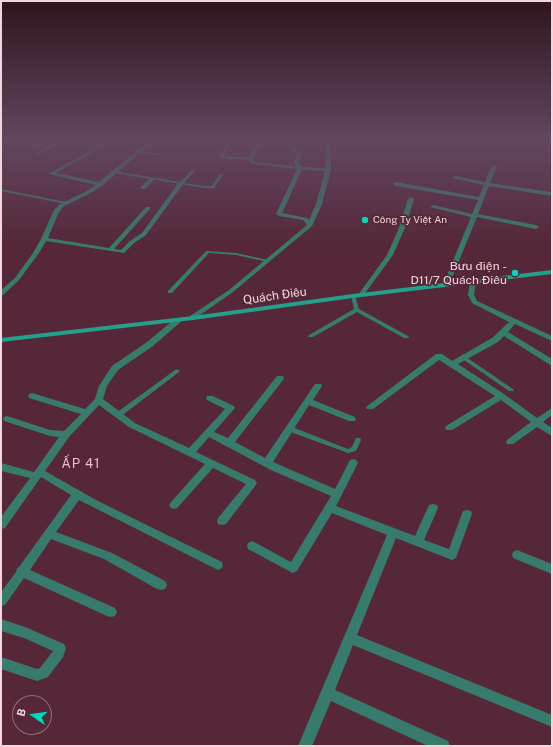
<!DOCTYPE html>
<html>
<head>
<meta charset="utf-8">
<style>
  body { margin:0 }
  #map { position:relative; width:553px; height:747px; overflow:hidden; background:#552739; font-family:"Public Sans",sans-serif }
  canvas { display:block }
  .frame { position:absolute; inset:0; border:2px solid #f3d5de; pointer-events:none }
  .north { position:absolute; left:12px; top:695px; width:40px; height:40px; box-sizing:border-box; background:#552739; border:1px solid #946d7b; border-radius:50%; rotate:283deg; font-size:11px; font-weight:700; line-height:16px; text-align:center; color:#f3d5de }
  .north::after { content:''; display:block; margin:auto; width:14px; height:18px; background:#05d5b6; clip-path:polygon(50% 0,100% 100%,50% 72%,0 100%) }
</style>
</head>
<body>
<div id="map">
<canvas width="553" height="747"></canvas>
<div class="frame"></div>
<div class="north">B</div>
</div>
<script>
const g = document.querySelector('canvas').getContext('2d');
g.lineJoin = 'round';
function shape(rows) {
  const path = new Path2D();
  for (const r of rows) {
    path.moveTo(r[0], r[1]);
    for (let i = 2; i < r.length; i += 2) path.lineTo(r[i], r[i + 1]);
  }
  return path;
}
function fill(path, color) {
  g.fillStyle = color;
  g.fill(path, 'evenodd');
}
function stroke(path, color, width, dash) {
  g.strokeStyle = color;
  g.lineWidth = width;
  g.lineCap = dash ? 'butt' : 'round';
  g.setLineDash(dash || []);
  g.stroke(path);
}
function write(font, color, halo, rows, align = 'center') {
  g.font = font + ' "Public Sans",sans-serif';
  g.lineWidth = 3.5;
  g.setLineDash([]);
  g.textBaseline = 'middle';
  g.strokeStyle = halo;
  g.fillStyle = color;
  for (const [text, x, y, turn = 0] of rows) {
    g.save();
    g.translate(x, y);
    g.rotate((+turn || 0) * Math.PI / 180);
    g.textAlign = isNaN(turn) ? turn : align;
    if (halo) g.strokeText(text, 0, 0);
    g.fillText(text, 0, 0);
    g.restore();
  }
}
fill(shape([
  [33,145,48,147,50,148,48,149,34,147,32,146,33,145],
  [138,151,161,154,163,155,161,156,139,153,138,153,138,151],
  [192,170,195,171,184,183,204,186,212,186,220,174,223,175,214,188,204,188,114,173,112,172,114,171,180,182,192,170],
  [1,189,66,202,68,203,66,204,1,191,1,189],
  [206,251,236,253,268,260,270,261,268,262,236,255,209,253,172,293,168,293,168,291,206,251],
  [351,295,353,295,355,296,359,309,408,336,409,337,408,338,404,338,357,312,313,337,309,337,308,336,309,335,354,309,351,296,351,295],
  [463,355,513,389,514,390,513,391,509,391,461,358,460,357,461,356,463,355],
  [177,369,180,371,179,372,120,417,116,417,115,415,116,413,175,370,177,369],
  [288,427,292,427,348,449,352,447,356,438,360,438,361,440,356,451,348,453,288,431,287,429,288,427]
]), '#387b6c');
fill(shape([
  [57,142,63,142,39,154,35,153,57,142],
  [106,142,111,142,56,173,99,182,147,142,152,142,103,185,89,194,64,206,59,212,48,238,109,248,146,207,150,207,150,209,114,249,121,250,130,241,142,233,179,182,184,183,146,235,134,243,124,253,46,241,39,253,19,280,3,295,1,296,1,290,15,278,33,253,41,239,54,210,60,204,85,192,96,185,48,174,106,142],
  [227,142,231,142,224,156,249,157,255,144,244,143,242,142,260,142,253,160,254,162,296,166,294,163,297,154,290,148,292,147,302,154,299,163,302,167,325,168,327,142,331,142,331,170,322,204,312,226,233,292,193,320,189,318,190,316,229,290,307,225,303,220,279,216,276,214,297,169,252,164,248,160,219,158,219,157,227,142],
  [302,170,325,171,316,204,309,220,307,218,282,213,302,170],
  [517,142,521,142,521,143,519,144,517,142],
  [494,165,497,167,490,183,552,192,552,196,489,186,478,214,536,225,539,227,536,229,477,217,449,285,448,286,444,286,443,285,471,217,430,207,433,205,472,214,478,200,396,186,393,184,396,182,479,197,484,185,452,178,455,176,485,182,491,167,494,165],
  [150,178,155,179,145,189,141,189,141,187,150,178],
  [411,197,414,199,405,228,393,255,363,296,359,296,358,295,387,255,399,228,408,199,411,197],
  [473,279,476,281,474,295,477,301,552,336,552,341,515,324,508,332,552,359,552,366,504,336,498,342,458,364,504,394,537,418,552,408,552,415,543,422,552,428,552,436,537,427,513,444,507,444,506,442,507,440,531,422,501,400,452,430,446,430,445,428,446,426,495,396,439,360,373,409,367,409,366,407,436,354,442,354,452,361,492,338,509,322,472,303,468,295,470,281,473,279],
  [176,318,182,318,183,320,153,346,118,370,107,386,103,399,135,423,189,448,225,409,207,400,206,398,207,396,213,396,234,406,235,408,214,432,228,438,277,376,283,376,284,378,283,380,235,442,265,458,315,384,321,384,322,386,313,400,355,417,356,419,355,421,349,421,309,405,273,462,335,489,350,460,353,459,356,460,358,463,336,506,415,536,429,505,433,504,437,505,438,508,424,540,449,549,463,511,467,510,471,511,472,514,457,555,456,558,452,560,396,538,357,635,552,715,552,727,353,645,335,690,448,741,450,746,428,746,331,701,312,746,298,746,387,535,332,513,297,571,293,573,289,571,248,549,247,546,248,543,252,541,256,543,291,562,331,496,271,470,209,437,196,452,255,480,257,483,255,486,226,524,222,525,218,524,217,521,218,518,246,484,213,468,177,508,174,509,171,508,169,505,171,502,205,464,129,427,99,405,69,437,45,471,96,500,222,562,223,565,222,568,218,570,214,568,79,500,56,532,112,553,165,581,167,585,165,589,161,590,157,589,104,559,51,539,30,570,115,608,117,612,115,616,111,617,107,616,24,578,5,605,1,606,1,592,16,572,17,568,19,567,71,495,41,477,5,528,1,529,1,517,30,478,1,471,1,463,34,472,59,437,50,436,4,421,3,419,4,417,7,416,50,430,64,431,81,414,29,398,28,396,29,394,32,393,85,409,95,399,99,386,112,366,147,342,176,318],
  [517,550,552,564,552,574,513,558,512,555,513,552,517,550],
  [1,619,25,627,64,644,66,648,63,657,48,677,37,681,1,669,1,657,37,669,40,668,53,651,24,638,1,631,1,619]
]), '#387b6c');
fill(shape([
  [552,270,552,274,353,298,193,320,1,342,1,338,193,316,353,294,552,270]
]), '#23a089');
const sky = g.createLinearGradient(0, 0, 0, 247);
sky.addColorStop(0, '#2f151f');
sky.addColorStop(0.57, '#62475f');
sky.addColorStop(1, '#62475f00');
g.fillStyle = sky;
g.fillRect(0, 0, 553, 247);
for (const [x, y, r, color] of [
  [365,220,4,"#05d5b6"],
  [515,273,4,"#05d5b6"]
]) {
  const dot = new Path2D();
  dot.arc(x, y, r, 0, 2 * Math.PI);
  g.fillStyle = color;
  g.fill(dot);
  stroke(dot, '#552739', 1.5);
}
write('10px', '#f3d5de', '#552739', [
  ["Công Ty Việt An",373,220]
], 'left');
write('12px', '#f3d5de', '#552739', [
  ["Bưu điện -",507,266],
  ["D11/7 Quách Điêu",507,280]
], 'right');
write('12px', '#f3d5de', '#552739', [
  ["Quách Điêu",275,296,-8]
]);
g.letterSpacing = '1px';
write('13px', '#f6bccf', '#552739', [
  ["ẤP 41",81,464]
]);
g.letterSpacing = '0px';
</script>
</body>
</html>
